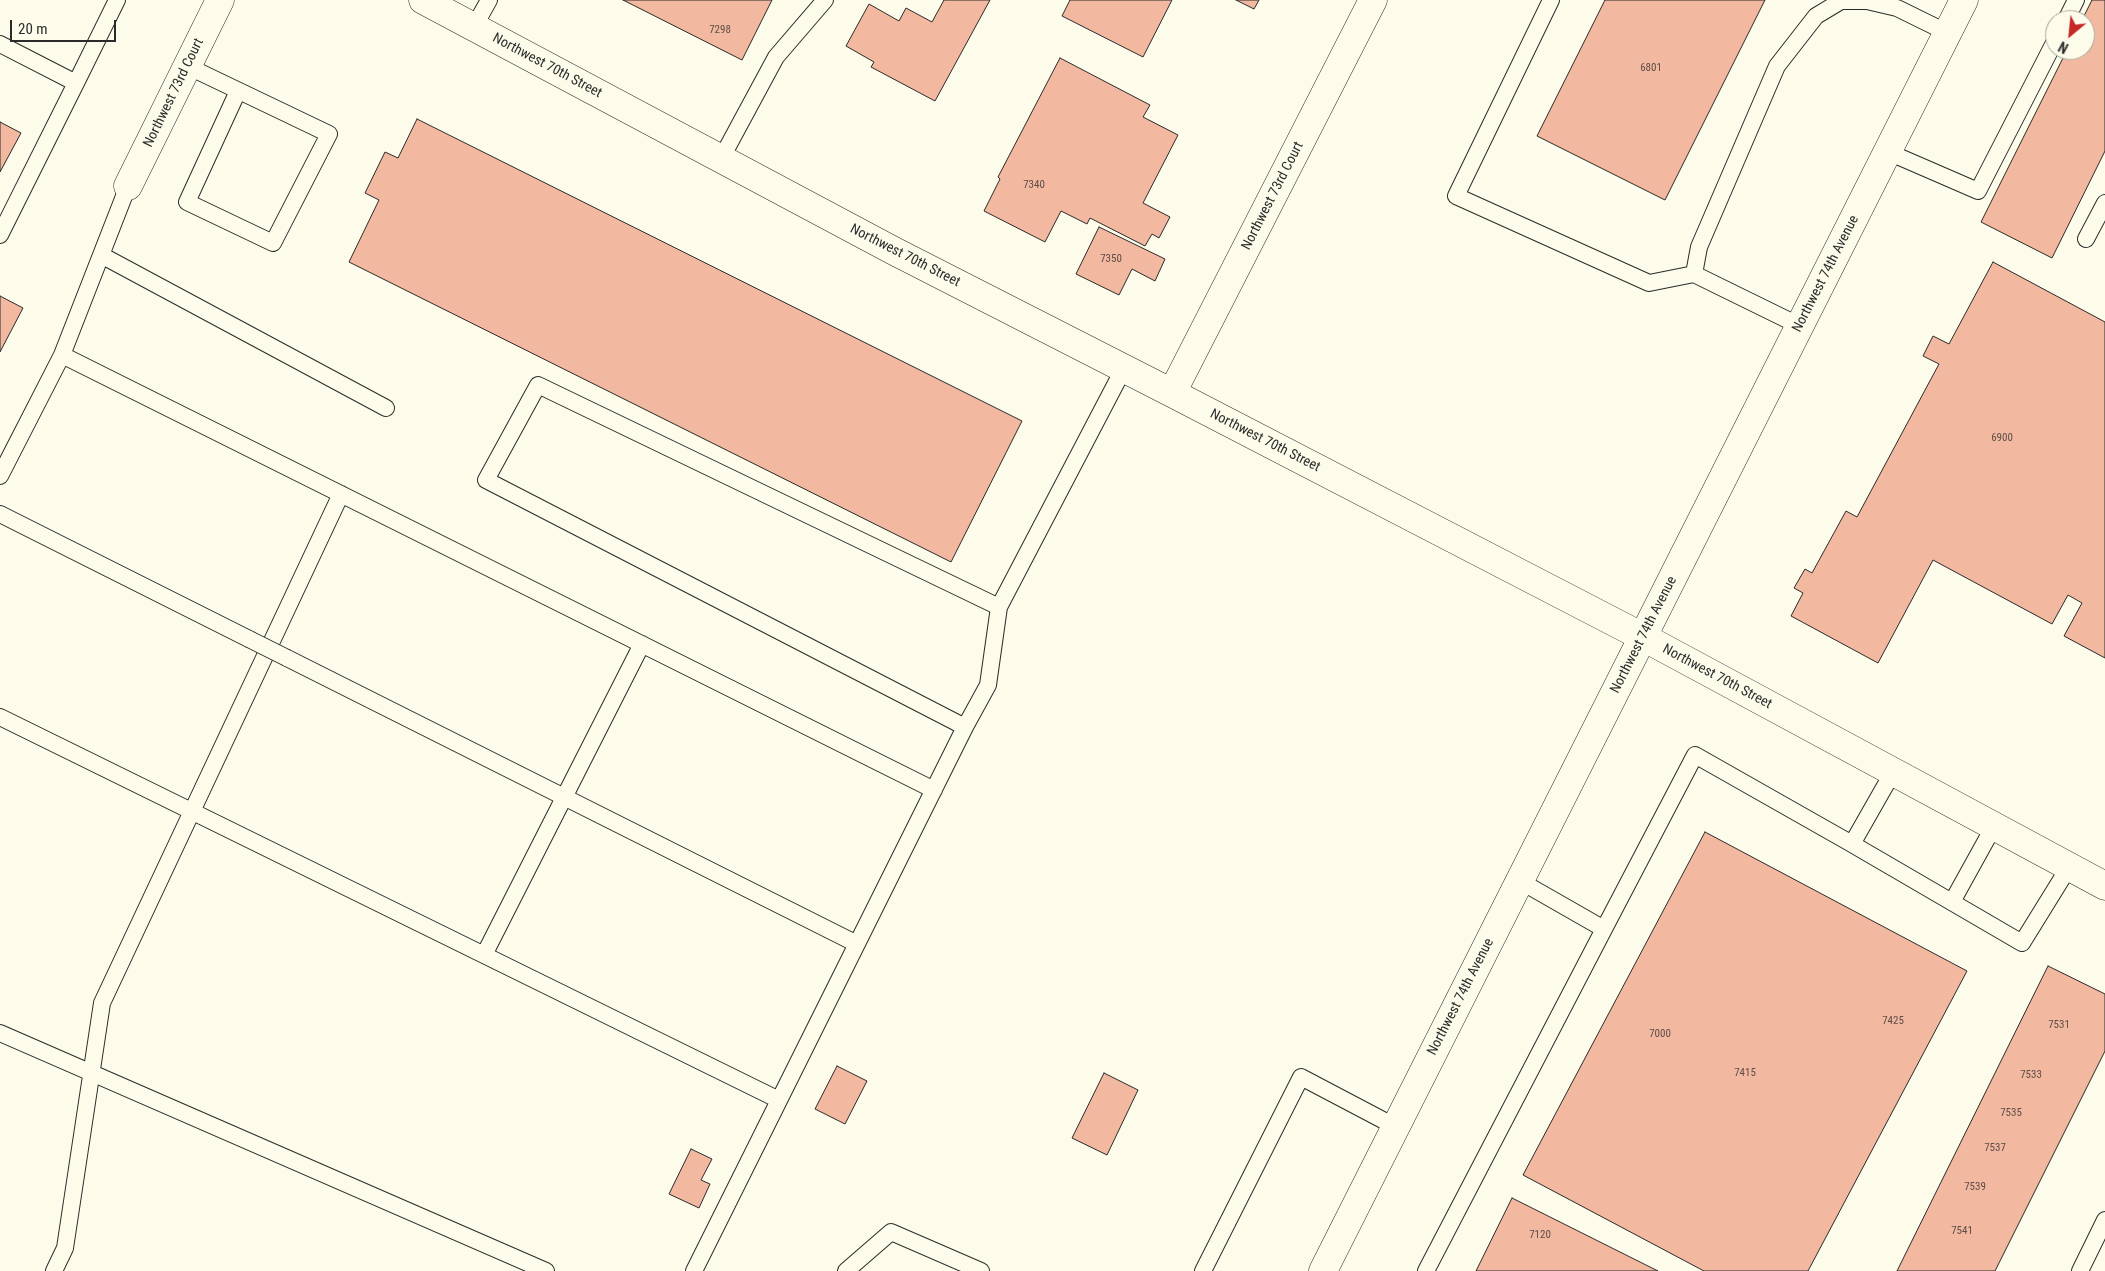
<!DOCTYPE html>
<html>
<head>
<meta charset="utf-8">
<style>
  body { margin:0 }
  #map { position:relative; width:2105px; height:1271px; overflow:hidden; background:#fdfbea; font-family:"Roboto Condensed",sans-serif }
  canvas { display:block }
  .north { position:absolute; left:2045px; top:10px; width:50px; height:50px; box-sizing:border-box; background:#fdfbea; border:1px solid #a9a89e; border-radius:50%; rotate:208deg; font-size:14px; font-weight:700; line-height:20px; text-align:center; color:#2b2b2b }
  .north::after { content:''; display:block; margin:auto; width:18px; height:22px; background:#c62828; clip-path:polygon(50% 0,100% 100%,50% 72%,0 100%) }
  .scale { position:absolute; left:10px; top:20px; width:106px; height:22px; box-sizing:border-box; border:2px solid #2b2b2b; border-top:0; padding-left:6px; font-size:15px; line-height:18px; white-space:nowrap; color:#2b2b2b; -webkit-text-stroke:4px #fdfbea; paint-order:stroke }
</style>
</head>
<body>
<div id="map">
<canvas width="2105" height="1271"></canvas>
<div class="north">N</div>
<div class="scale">20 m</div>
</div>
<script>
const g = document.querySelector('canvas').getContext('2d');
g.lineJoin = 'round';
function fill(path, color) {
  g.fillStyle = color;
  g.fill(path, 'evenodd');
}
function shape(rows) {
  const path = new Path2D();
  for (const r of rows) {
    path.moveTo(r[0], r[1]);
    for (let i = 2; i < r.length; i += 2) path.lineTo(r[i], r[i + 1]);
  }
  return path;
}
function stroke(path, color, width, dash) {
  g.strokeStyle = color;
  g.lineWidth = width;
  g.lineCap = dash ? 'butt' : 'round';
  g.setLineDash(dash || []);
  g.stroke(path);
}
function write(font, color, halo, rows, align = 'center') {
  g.font = font + ' "Roboto Condensed",sans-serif';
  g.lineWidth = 4;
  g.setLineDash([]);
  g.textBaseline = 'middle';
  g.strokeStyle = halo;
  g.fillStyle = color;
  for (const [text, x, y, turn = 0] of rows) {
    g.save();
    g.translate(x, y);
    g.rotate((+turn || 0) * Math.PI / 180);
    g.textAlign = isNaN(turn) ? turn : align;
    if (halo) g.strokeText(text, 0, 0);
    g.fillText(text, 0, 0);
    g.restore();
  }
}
const building = shape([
  [623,0,772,0,742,60,623,0],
  [944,0,990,0,935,101,871,67,874,62,846,46,869,4,899,21,906,8,932,22,944,0],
  [1070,0,1172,0,1143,57,1062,16,1070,0],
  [1236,0,1259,0,1254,9,1236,0],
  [1605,0,1765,0,1665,200,1537,136,1605,0],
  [2092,0,2105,0,2105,151,2052,258,1981,222,2067,50,2085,50,2085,20,2082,20,2092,0],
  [1060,58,1150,105,1143,117,1178,135,1143,203,1170,217,1159,238,1152,234,1145,246,1090,218,1087,224,1061,211,1045,242,984,211,1000,179,998,177,1060,58],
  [417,119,1022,421,951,562,349,262,379,200,365,193,385,152,398,158,417,119],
  [0,122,21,133,0,172,0,122],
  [1099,227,1165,259,1155,281,1132,269,1119,295,1076,274,1099,227],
  [1993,262,2105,322,2105,658,2064,636,2082,603,2068,595,2052,624,1933,560,1878,663,1791,616,1803,593,1794,588,1805,569,1812,573,1846,511,1857,517,1939,364,1923,356,1933,336,1949,344,1993,262],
  [0,296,23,308,0,352,0,296],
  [1705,832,1967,971,1808,1271,1704,1271,1523,1175,1705,832],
  [2048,966,2105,994,2105,1051,1995,1271,1897,1271,2048,966],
  [837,1066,867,1081,845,1124,815,1109,837,1066],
  [1104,1073,1138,1090,1107,1155,1072,1138,1104,1073],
  [691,1149,712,1159,701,1180,710,1184,699,1208,669,1194,691,1149],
  [1512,1198,1658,1271,1476,1271,1512,1198]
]);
fill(building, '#f2b8a0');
stroke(building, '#2b2b2b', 1);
const lane = shape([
  [1551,0,1456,196,1649,283,1694,274,1800,326],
  [2066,20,2076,0],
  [474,27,489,0],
  [0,44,76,83,117,0],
  [187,66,329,134,273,243,187,202,238,91],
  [1888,152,1978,191,2055,41],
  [721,159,776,57,825,0],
  [0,235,76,83],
  [2086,239,2105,203],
  [101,255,386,408],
  [1694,274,1699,247,1777,66,1816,16,1841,1,1867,1,1897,8,1948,33],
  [62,355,934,790],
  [0,476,62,355,128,186],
  [0,514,249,639],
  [999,607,538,385,486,480,965,727,988,685,999,607,1124,368],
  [287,658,857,944],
  [0,717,779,1100],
  [1852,844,2022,943,2069,867],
  [1952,902,1994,826],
  [1604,929,1695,755,1852,844,1893,772],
  [484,955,642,644],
  [0,1033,546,1271],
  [54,1271,65,1248,102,1003,341,494],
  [694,1271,965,727],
  [846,1271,891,1232,981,1271],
  [1203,1271,1301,1077,1396,1127],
  [1426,1271,1604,929,1520,881],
  [2080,1271,2105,1220]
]);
const street = shape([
  [423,0,894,251,1172,393,1643,637,2105,886],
  [128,186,220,0],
  [1172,393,1373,0]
]);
const secondary = shape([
  [1323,1271,1964,0]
]);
stroke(lane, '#2b2b2b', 18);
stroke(street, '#2b2b2b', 29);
stroke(secondary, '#2b2b2b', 29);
stroke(lane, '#fdfbea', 16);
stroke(street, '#fdfbea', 28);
stroke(secondary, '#fdfbea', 28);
const laneBridge = shape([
  [249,639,287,658]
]);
stroke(laneBridge, '#2b2b2b', 18, []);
stroke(laneBridge, '#fdfbea', 16);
write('11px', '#5d4e48', null, [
  ["7298",720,30],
  ["6801",1651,68],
  ["7340",1034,185],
  ["7350",1111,259],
  ["6900",2002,438],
  ["7425",1893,1021],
  ["7531",2059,1025],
  ["7000",1660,1034],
  ["7415",1745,1073],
  ["7533",2031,1075],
  ["7535",2011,1113],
  ["7537",1995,1148],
  ["7539",1975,1187],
  ["7541",1962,1231],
  ["7120",1540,1235]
]);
write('14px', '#2b2b2b', '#fdfbea', [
  ["Northwest 70th Street",547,66,28],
  ["Northwest 73rd Court",174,93,-64],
  ["Northwest 73rd Court",1273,196,-63],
  ["Northwest 70th Street",905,256,27],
  ["Northwest 74th Avenue",1826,274,-63],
  ["Northwest 70th Street",1265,441,27],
  ["Northwest 74th Avenue",1644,635,-63],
  ["Northwest 70th Street",1717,677,28],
  ["Northwest 74th Avenue",1461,997,-63]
]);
</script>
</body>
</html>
